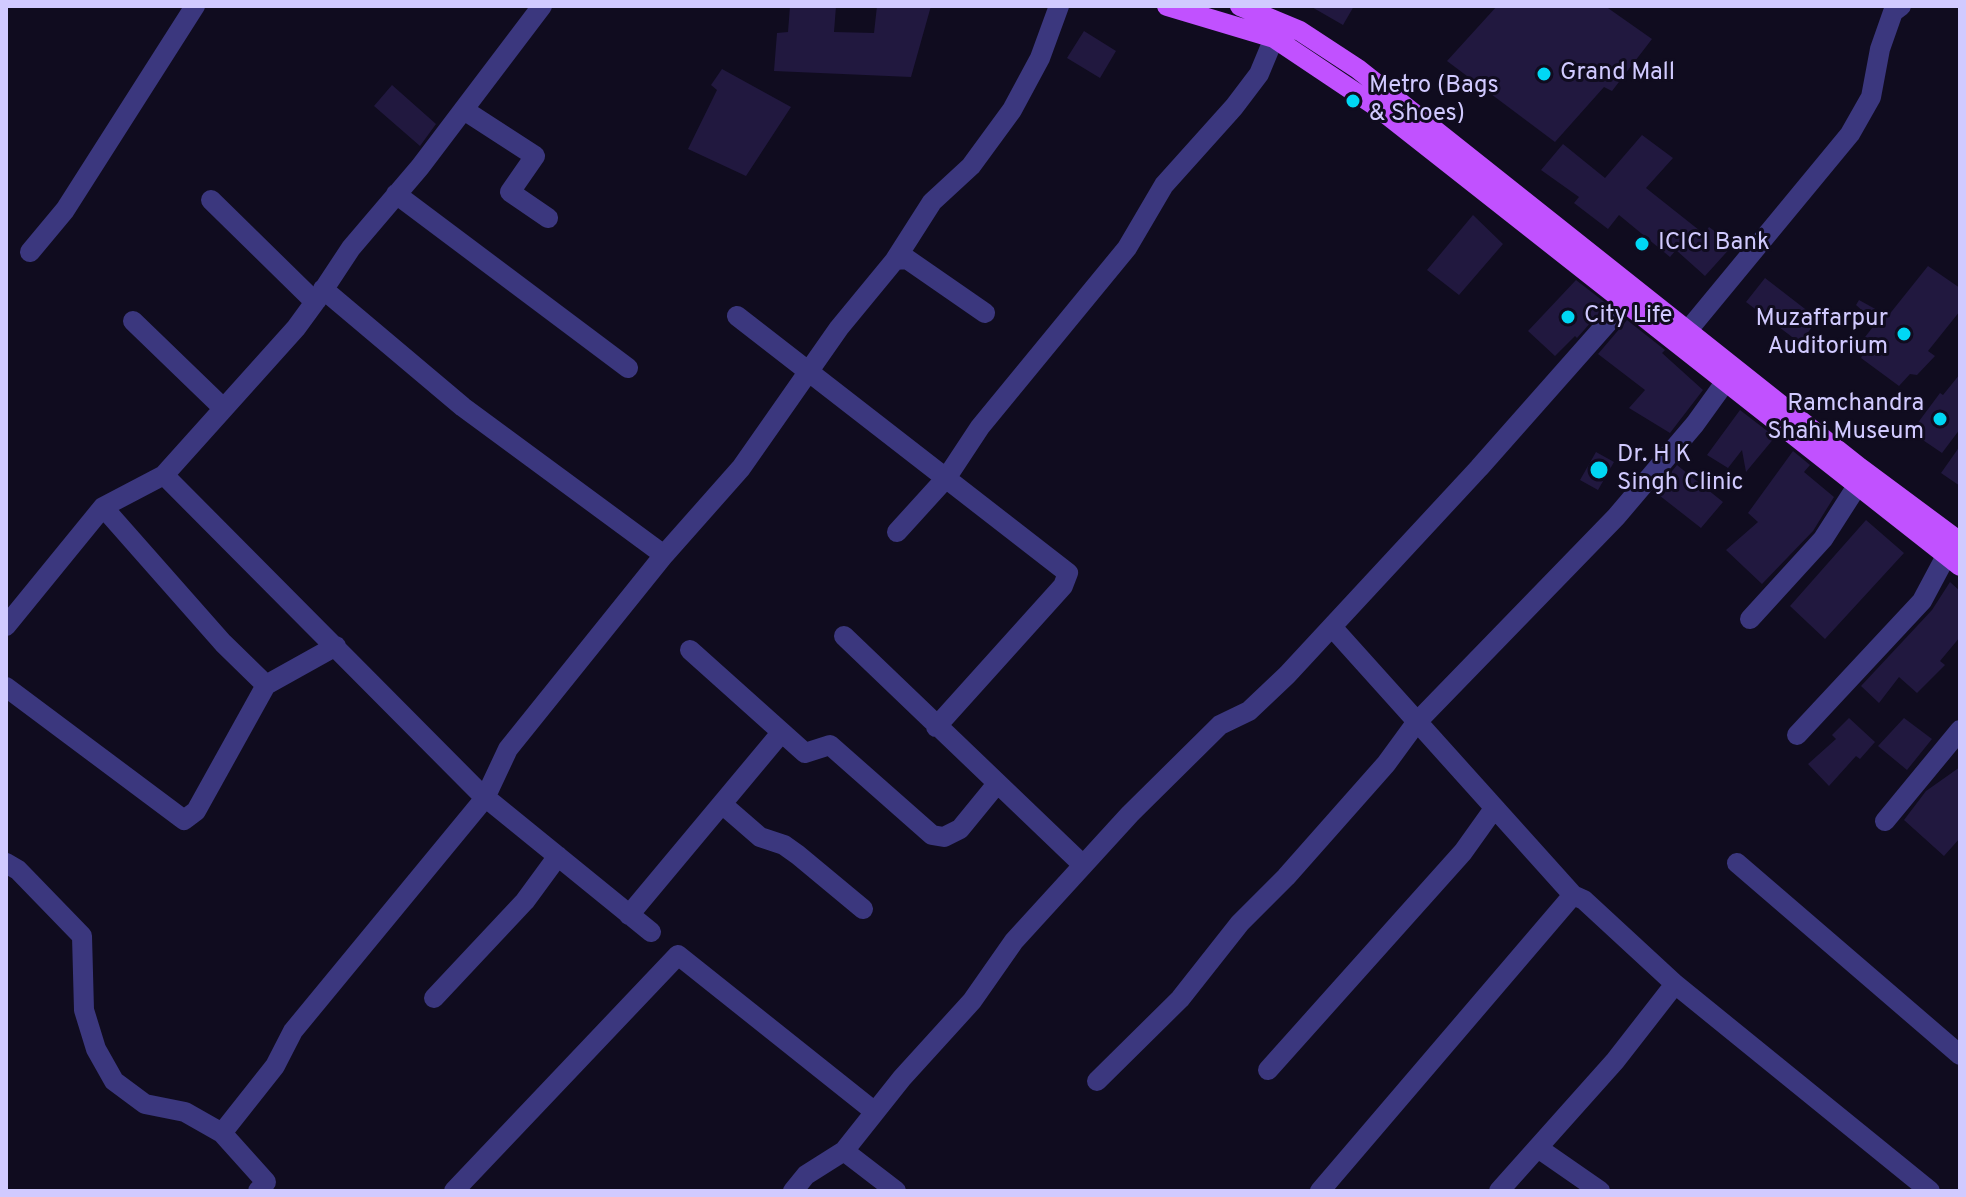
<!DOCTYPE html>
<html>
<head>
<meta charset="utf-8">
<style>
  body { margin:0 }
  #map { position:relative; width:1966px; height:1197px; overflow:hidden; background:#100c1f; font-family:Overpass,sans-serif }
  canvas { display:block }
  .frame { position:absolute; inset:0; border:8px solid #d1caff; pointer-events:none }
</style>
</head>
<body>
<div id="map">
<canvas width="1966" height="1197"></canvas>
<div class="frame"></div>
</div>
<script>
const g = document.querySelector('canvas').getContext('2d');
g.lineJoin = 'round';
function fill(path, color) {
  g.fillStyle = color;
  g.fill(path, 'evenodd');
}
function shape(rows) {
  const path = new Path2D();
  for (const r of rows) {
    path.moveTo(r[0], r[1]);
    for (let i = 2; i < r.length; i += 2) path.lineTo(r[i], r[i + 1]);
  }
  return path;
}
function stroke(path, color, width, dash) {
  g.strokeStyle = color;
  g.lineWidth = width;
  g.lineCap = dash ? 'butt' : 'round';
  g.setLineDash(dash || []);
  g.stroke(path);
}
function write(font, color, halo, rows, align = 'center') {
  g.font = font + ' Overpass,sans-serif';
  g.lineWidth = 6;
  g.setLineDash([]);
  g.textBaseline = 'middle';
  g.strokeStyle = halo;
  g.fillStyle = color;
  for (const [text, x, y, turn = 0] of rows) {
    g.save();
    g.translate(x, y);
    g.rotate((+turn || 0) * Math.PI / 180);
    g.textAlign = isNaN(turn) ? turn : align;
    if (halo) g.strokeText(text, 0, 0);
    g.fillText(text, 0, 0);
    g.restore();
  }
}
fill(shape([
  [790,6,836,6,834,32,874,33,877,6,931,6,911,77,774,71,777,33,788,32],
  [1310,6,1354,6,1343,25],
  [1497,6,1605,6,1652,39,1612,91,1604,87,1555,142,1447,61],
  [1084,31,1116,51,1100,78,1067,58],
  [722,69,791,107,746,176,688,149,717,90,711,85],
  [392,85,436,124,420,146,374,106],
  [1642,135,1673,158,1646,188,1704,234,1709,227,1733,245,1705,276,1676,250,1670,257,1619,215,1608,229,1574,203,1579,197,1541,170,1563,144,1605,178],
  [1473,215,1503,244,1459,295,1427,270],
  [1928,266,1960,288,1960,311,1928,351,1935,356,1917,375,1910,374,1899,386,1861,358,1864,351,1858,346,1876,323,1856,305,1859,300,1888,316],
  [1765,278,1818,319,1800,343,1746,302],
  [1576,280,1607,304,1577,338,1575,336,1555,356,1528,331],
  [1627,320,1665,350,1662,353,1703,390,1670,433,1629,408,1645,390,1598,354],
  [1960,374,1960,429,1942,453,1911,432,1940,393,1943,395],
  [1740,410,1775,437,1746,472,1742,450,1728,468,1707,455],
  [1960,446,1960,486,1941,473],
  [1793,451,1810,465,1804,472,1834,497,1813,531,1762,584,1726,550,1758,522,1748,513],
  [1596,452,1614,462,1598,490,1580,480],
  [1677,465,1723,502,1701,528,1655,492],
  [1866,520,1904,553,1825,639,1790,606],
  [1950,582,1960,591,1960,637,1940,661,1945,665,1917,693,1899,677,1879,703,1861,686,1932,610],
  [1849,718,1875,742,1860,759,1856,756,1829,786,1808,764,1836,739,1832,735],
  [1904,718,1932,739,1907,770,1878,746],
  [1960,767,1960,838,1944,856,1904,820,1926,791]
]), '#21183f');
stroke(shape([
  [464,110,535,156,510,192,548,218],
  [396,194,628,368],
  [30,252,65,210,195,6],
  [895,260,932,202,971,166,1012,110,1040,58,1059,6],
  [323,289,463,407,664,555],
  [316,301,351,248,420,167,542,6],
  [737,316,1068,573,1063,586,936,727],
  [133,321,222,407],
  [1689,329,1850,134,1871,97,1880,49,1893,12,1901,6],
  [164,475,480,793,651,932],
  [103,507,223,643,266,685],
  [897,532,947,477,980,427,1127,248,1164,185,1234,107,1259,74,1274,38],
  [1750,619,1823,539,1857,486],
  [6,626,103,507,164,475,296,328,315,302,211,200],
  [1332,627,1573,895,1584,900,1675,984,1930,1191],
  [844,636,1083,865],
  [690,650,805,753,830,745,932,835,944,837,960,829,996,785],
  [6,687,184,820,196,811,266,685,336,646],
  [1797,735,1922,601,1946,556],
  [722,804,760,837,784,845,798,855,863,909],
  [1885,821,1960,730],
  [6,863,18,870,82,936,84,1010,96,1049,114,1081,145,1104,185,1112,222,1133,266,1182,258,1191],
  [1737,863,1960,1055],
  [629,915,781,733],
  [434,998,525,901,558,856],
  [1268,1070,1463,852,1493,810],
  [1097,1081,1180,999,1240,923,1286,877,1386,764,1416,723,1616,517,1695,424,1726,381],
  [222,1133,275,1066,293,1031,485,798,508,749,664,555,741,468,839,328,895,260,907,259,985,313],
  [1538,1148,1600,1191],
  [844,1151,902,1078,972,1001,1014,941,1130,814,1220,725,1249,711,1287,675,1479,468,1625,303],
  [454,1191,678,955,875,1112],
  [793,1191,806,1175,844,1151,896,1191],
  [1320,1191,1573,895],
  [1499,1191,1615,1061,1675,984]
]), '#3b377e', 20);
stroke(shape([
  [1167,6,1274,38,1377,107,1960,566],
  [1240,6,1300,31,1358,69,1859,467,1960,542]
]), '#c151ff', 20);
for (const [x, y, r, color] of [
  [1544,74,8,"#00d7f4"],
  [1353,101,8,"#00d7f4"],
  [1642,244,8,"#00d7f4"],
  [1568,317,8,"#00d7f4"],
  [1904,334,8,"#00d7f4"],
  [1940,419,8,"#00d7f4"],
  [1599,470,10,"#00d7f4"]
]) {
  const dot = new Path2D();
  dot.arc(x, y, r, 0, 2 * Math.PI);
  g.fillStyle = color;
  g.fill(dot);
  stroke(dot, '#100c1f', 3);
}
write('24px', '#d1caff', '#100c1f', [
  ["Grand Mall",1560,74],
  ["Metro (Bags",1369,87],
  ["& Shoes)",1369,115],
  ["ICICI Bank",1658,244],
  ["City Life",1584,317],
  ["Muzaffarpur",1888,320,"right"],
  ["Auditorium",1888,348,"right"],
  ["Ramchandra",1924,405,"right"],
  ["Shahi Museum",1924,433,"right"],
  ["Dr. H K",1617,456],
  ["Singh Clinic",1617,484]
], 'left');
</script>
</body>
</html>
